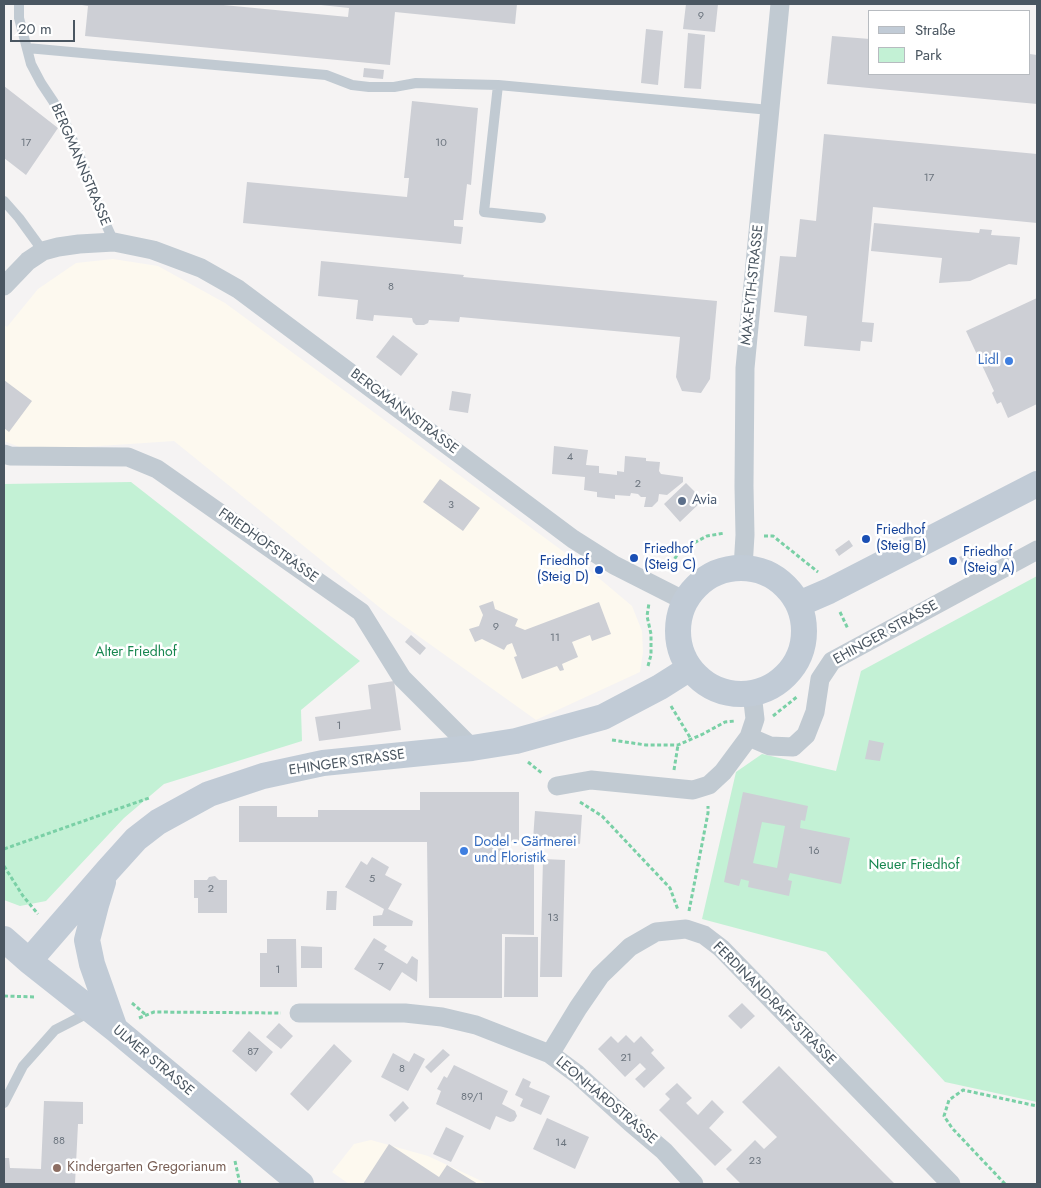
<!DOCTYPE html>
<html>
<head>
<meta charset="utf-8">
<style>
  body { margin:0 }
  #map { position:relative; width:1041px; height:1188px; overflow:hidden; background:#f5f3f3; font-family:Jost,sans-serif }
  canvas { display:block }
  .frame { position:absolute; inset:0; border:5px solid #4a5661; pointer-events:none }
  .legend { position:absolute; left:868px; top:10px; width:162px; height:65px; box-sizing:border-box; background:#fff; border:1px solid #b7bbc0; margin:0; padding:6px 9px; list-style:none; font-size:15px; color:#4a5661 }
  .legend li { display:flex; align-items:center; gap:10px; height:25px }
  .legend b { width:25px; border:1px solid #b7bbc0 }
  .scale { position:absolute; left:10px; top:20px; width:65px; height:22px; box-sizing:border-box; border:2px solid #4a5661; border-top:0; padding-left:6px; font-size:15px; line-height:18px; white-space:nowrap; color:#4a5661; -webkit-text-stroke:4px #fff; paint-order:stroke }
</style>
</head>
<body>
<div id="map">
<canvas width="1041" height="1188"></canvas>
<div class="frame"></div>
<ul class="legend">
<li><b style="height:6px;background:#c1cbd6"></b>Straße</li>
<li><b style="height:14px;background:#c3f1d5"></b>Park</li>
</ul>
<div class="scale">20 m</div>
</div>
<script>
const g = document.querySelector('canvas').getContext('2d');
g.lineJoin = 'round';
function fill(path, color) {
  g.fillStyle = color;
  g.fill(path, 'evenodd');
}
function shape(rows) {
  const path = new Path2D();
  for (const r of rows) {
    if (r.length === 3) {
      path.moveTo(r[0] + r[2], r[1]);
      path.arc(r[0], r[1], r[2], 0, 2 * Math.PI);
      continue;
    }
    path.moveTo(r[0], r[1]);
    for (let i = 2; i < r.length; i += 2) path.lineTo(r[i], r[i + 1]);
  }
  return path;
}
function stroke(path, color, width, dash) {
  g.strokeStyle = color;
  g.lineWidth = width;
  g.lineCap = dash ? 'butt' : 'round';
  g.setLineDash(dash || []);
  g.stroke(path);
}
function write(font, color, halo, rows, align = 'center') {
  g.font = font + ' Jost,sans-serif';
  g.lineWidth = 5;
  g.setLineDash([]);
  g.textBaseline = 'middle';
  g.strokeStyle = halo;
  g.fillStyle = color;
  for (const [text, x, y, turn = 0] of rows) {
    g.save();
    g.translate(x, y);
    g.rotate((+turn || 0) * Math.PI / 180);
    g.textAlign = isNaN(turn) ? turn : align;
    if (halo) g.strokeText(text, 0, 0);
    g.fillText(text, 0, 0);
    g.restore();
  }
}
fill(shape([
  [113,259,158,266,225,303,594,574,632,606,642,631,643,652,640,672,536,720,389,615,174,441,70,448,22,448,4,441,4,325,7,327,38,289,76,263],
  [371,1140,428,1156,488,1184,349,1184,332,1172,354,1144]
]), '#fdf9ef');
fill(shape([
  [131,482,360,661,301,710,302,741,164,784,124,818,46,901,20,906,4,900,4,484],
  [1037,576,1037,1102,945,1082,826,952,702,919,736,772,762,754,836,771,861,671]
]), '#c3f1d5');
fill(shape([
  [82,4,213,4,348,17,349,8,321,5,322,4,517,4,515,24,395,12,390,65,85,36,88,6,82,5],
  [686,4,718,4,715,32,683,29],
  [646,29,663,31,658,85,641,83],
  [688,33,705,35,701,89,684,88],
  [832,36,870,39,870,74,1030,74,1030,54,1037,55,1037,104,827,84],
  [364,68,384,70,383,79,363,77],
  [4,86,58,128,26,175,4,158],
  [412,101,478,108,471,185,467,184,463,220,454,220,454,226,463,227,461,244,243,223,247,182,407,197,409,178,404,178],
  [824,134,1037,154,1037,223,873,207,862,322,874,323,872,342,861,341,860,351,804,346,807,316,774,312,780,256,796,257,800,219,816,221],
  [874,223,979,233,980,229,992,230,991,235,1020,237,1017,265,1009,264,970,281,939,283,942,258,871,251],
  [321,261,464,275,463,277,717,301,710,379,701,393,682,391,676,377,680,337,460,317,459,322,429,320,428,323,424,325,416,325,413,322,412,318,374,315,373,321,356,319,358,300,318,296],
  [1037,298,1037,404,1008,418,1001,402,997,404,992,393,994,391,966,331],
  [393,335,418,354,401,376,376,357],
  [4,380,32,401,9,432,4,428],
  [452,391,471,394,468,413,449,410],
  [554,446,588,450,586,465,599,466,599,473,617,475,617,471,624,472,625,456,646,458,646,461,660,462,659,471,661,474,683,477,683,482,667,495,659,494,658,501,652,507,644,507,646,497,641,497,638,494,631,493,630,496,615,495,615,499,597,497,597,492,584,490,585,477,552,474],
  [440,479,480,508,463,531,423,502],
  [686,483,703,500,680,522,664,504],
  [849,540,853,546,839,556,835,550],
  [972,551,975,557,962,563,959,557],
  [493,601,495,609,518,619,515,626,525,630,599,602,611,634,592,641,590,635,572,642,578,657,562,664,564,670,560,671,557,666,522,679,514,657,517,656,512,643,507,645,504,650,482,639,475,642,469,629,479,626,483,615,479,606],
  [411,635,426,648,420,655,405,642],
  [394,681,401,730,319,741,315,717,371,709,368,685],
  [869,740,884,743,880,761,865,759],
  [420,792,519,792,519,842,504,842,504,857,534,857,534,935,502,934,502,998,429,998,427,842,239,842,239,806,277,806,277,817,318,817,318,810,420,810],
  [743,792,808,806,805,821,801,820,800,828,850,838,841,884,790,873,788,880,792,881,789,896,748,887,749,881,741,879,739,886,724,882],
  [762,822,785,826,777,868,753,863],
  [535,811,582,815,580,844,533,840],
  [372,857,389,867,385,875,402,884,388,909,413,921,412,926,373,926,373,916,382,915,384,909,345,887,361,861,367,865],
  [543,859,565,860,562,977,540,977],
  [215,876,219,880,227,880,227,913,198,913,198,898,194,898,194,880,207,880,209,877],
  [327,891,337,891,336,910,326,910],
  [505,937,538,937,538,997,504,997],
  [374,938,387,946,384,950,407,964,412,956,418,960,417,982,402,972,390,991,354,969],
  [267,939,296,939,297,987,260,987,260,953,267,953],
  [301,946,322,947,322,968,301,968],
  [742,1003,755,1016,741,1029,728,1016],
  [279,1023,293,1036,281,1049,266,1037],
  [249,1031,273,1052,256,1072,232,1051],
  [626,1035,634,1043,641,1036,654,1050,651,1053,665,1068,644,1088,635,1079,646,1069,640,1063,625,1077,598,1049,611,1036,618,1043],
  [334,1044,352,1061,308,1111,290,1094],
  [443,1049,450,1055,431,1073,425,1067],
  [393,1053,409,1062,414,1053,425,1059,408,1091,381,1077],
  [454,1065,508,1091,502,1104,515,1111,517,1116,514,1121,510,1122,496,1116,490,1130,436,1104,441,1091,437,1089,444,1076,447,1078],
  [779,1066,881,1170,895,1184,741,1184,726,1169,755,1140,764,1149,777,1137,742,1102],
  [523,1078,531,1082,529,1087,550,1096,541,1115,520,1106,523,1099,515,1095],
  [677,1083,692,1098,686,1103,698,1115,712,1100,724,1112,709,1128,732,1150,715,1166,659,1110,670,1099,665,1094],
  [44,1101,83,1102,83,1124,78,1124,75,1184,4,1184,4,1158,9,1158,10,1168,41,1169],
  [403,1101,409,1108,395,1122,389,1115],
  [547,1118,589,1137,575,1169,533,1149],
  [446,1127,464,1136,451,1162,433,1154],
  [389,1144,439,1177,447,1165,478,1184,363,1184]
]), '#cdcfd5');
stroke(shape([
  [764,536,773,536,818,572],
  [668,570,677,555,690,545,707,536,725,533],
  [840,612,848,629],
  [648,666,651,655,651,634,647,616,649,603],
  [671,706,691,739],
  [773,716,798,696],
  [612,740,646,745,678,745,703,734,725,722,735,721],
  [528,762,543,774],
  [674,770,678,745],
  [580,802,602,816,670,888,678,910],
  [4,849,149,798],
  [4,866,23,896,38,914],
  [689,911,708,813,708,806],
  [4,996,36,997],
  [132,1003,146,1015],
  [139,1018,154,1012,281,1013],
  [235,1161,240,1184],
  [1005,1184,952,1128,944,1116,949,1100,963,1090,1037,1106]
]), '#7ad0a6', 3, [4, 2.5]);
stroke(shape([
  [19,4,19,18,31,64,41,83,53,101,65,122,87,174,103,218,114,242],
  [27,48,326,75,352,85,369,87,394,87,416,83,498,85],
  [4,201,19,218,43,251],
  [541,218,484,212,498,85,770,110],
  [4,1103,23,1066,55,1030,92,1011]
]), '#c1cad2', 10);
stroke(shape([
  [4,286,28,261,43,251,58,247,79,244,114,242,153,250,201,268,238,289,573,539,614,565,685,601],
  [4,454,10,456,128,457,157,469,361,612,402,678,472,748],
  [743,568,745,535,744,486,745,368,780,4],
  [749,737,770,746,793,747,806,735,815,712,820,679,832,661,1037,550],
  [557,786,591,780,693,790,709,785,723,772,749,737,755,719,752,693],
  [299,1013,405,1013,442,1017,476,1025,550,1054,577,1074,631,1123,664,1151,694,1184],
  [550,1054,578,1008,600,976,630,947,656,932,686,929,704,935,721,948,951,1184]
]), '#c1cad2', 19);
stroke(shape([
  [741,631,63],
  [799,604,829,591,1037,484],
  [103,882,96,905,87,940,92,964,115,1029],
  [4,939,29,961,115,1029,301,1184],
  [29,961,108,870,136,839,158,822,209,794,263,776,323,763,472,748,516,741,603,717,660,687,690,668]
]), '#c1cbd6', 26);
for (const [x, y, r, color] of [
  [1009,361,5,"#3f7fe0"],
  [682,501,5,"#5c6f8a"],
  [866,539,5,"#1a4fb4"],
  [634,558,5,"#1a4fb4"],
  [953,561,5,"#1a4fb4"],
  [599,570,5,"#1a4fb4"],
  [464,851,5,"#3f7fe0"],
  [57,1168,5,"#8d6e63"]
]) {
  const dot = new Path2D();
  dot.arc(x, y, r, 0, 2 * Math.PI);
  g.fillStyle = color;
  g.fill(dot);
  stroke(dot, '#fff', 2);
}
write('11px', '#6b747e', null, [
  ["9",701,16],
  ["17",26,143],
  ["10",441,143],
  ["17",929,178],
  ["8",391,287],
  ["4",570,457],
  ["2",638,484],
  ["3",451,505],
  ["9",496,627],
  ["11",555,638],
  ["1",339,726],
  ["16",814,851],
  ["5",372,879],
  ["2",211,889],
  ["13",553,918],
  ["7",381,967],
  ["1",278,970],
  ["87",253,1052],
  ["21",626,1058],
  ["8",402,1069],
  ["89/1",472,1097],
  ["88",59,1141],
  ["14",561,1143],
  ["23",755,1161]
]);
write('14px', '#4a5661', '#fff', [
  ["BERGMANNSTRASSE",80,165,67],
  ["MAX-EYTH-STRASSE",753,285,-84],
  ["BERGMANNSTRASSE",404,412,37],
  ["FRIEDHOFSTRASSE",268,546,35],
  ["EHINGER STRASSE",886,633,-29],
  ["EHINGER STRASSE",347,763,-8],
  ["FERDINAND-RAFF-STRASSE",774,1004,45],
  ["ULMER STRASSE",153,1061,40],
  ["LEONHARDSTRASSE",606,1101,40]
]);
write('14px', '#366cbe', '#fff', [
  ["Lidl",999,361],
  ["Dodel - Gärtnerei",474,843,"left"],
  ["und Floristik",474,859,"left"]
], 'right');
write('14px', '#4e5e75', '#fff', [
  ["Avia",692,501]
], 'left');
write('14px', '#164399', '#fff', [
  ["Friedhof",876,531],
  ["(Steig B)",876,547],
  ["Friedhof",644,550],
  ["(Steig C)",644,566],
  ["Friedhof",963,553],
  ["(Steig A)",963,569],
  ["Friedhof",589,562,"right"],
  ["(Steig D)",589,578,"right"]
], 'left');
write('14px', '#17864f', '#fff', [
  ["Alter Friedhof",136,653],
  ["Neuer Friedhof",914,866]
]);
write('14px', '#785e54', '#fff', [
  ["Kindergarten Gregorianum",67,1168]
], 'left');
</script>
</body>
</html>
